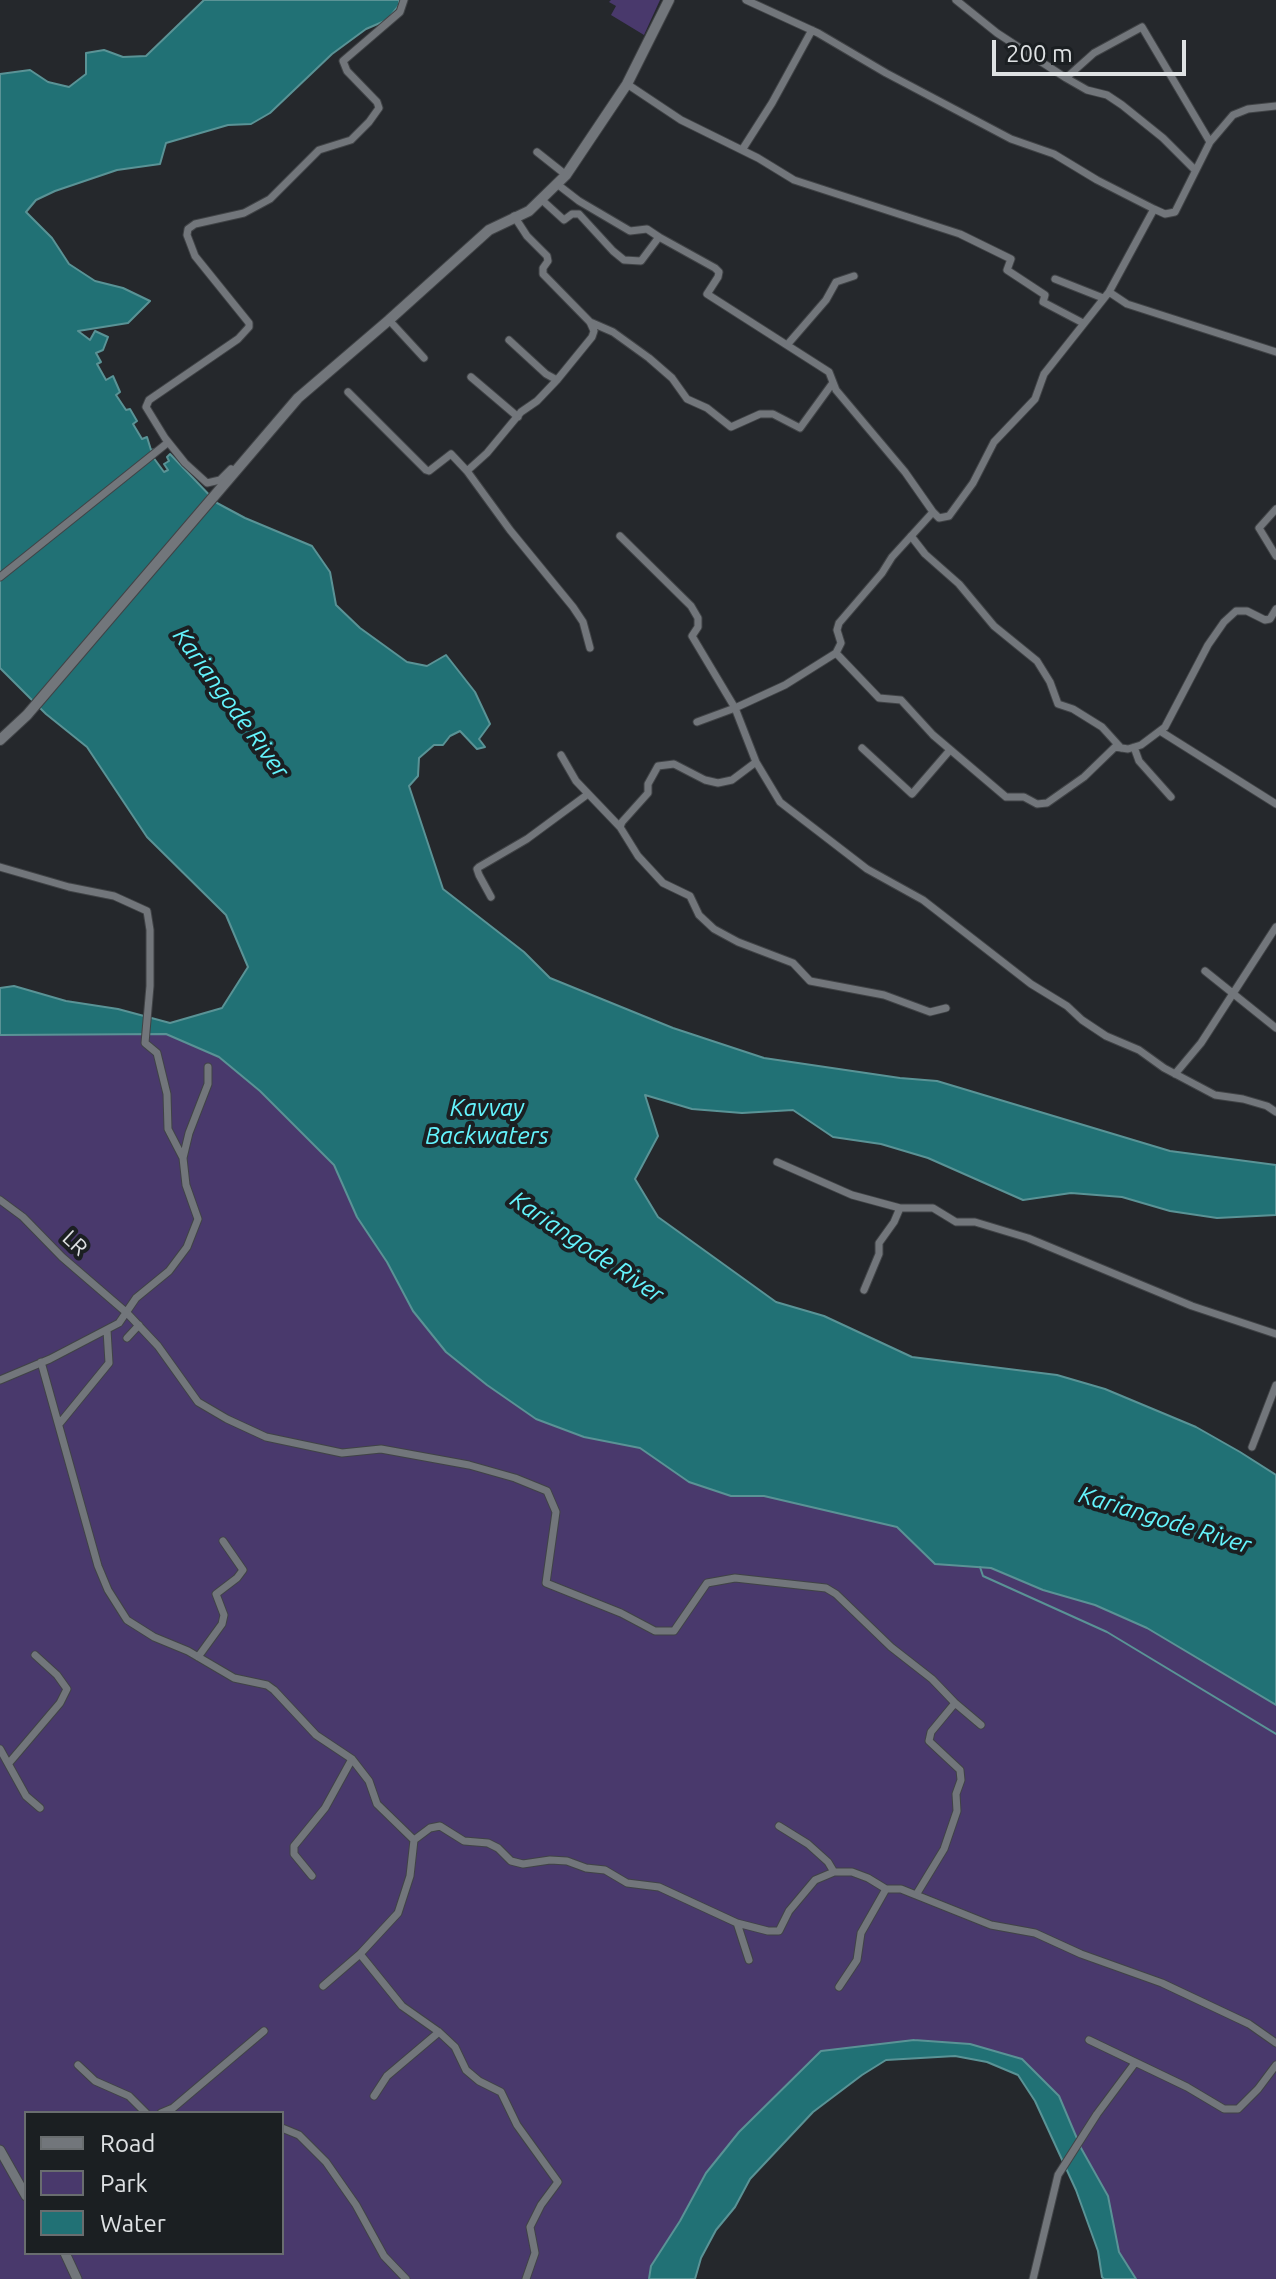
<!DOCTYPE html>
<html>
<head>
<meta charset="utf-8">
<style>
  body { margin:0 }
  #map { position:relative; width:1276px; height:2279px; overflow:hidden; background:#25282c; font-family:Ubuntu,sans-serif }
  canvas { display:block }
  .legend { position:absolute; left:24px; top:2111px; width:260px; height:144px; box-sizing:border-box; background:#1b1f22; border:2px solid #696d6f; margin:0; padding:10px 14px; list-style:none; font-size:24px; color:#dee1e3 }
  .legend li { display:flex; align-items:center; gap:16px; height:40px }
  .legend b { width:40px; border:2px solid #696d6f }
  .scale { position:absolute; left:992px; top:40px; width:194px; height:36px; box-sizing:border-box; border:4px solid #dee1e3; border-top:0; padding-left:10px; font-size:24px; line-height:28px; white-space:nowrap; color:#dee1e3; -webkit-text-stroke:6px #1b1f22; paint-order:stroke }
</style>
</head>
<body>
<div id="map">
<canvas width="1276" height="2279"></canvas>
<ul class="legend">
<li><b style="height:10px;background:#72767b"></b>Road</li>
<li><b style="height:22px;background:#49396c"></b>Park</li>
<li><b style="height:22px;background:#217175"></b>Water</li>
</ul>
<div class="scale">200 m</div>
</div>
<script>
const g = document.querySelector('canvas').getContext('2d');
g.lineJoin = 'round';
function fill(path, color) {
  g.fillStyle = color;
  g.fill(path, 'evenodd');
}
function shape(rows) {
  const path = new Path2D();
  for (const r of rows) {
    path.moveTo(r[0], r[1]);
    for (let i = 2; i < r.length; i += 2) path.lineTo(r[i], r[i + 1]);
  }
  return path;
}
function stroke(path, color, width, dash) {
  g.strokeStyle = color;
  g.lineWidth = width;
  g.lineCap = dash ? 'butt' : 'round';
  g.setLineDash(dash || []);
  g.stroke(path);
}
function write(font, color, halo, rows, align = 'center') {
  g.font = font + ' Ubuntu,sans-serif';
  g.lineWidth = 8;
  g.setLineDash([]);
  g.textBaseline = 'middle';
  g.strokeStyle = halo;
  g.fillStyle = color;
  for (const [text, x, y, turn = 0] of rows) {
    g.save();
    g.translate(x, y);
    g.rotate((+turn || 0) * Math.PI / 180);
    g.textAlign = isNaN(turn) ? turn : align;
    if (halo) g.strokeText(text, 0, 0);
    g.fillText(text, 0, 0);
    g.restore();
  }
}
fill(shape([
  [611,0,660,0,644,35,611,15,616,6,609,2],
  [167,1034,219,1057,260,1091,334,1165,357,1217,387,1262,584,1437,640,1448,689,1482,731,1496,764,1496,897,1527,935,1564,991,1568,1043,1590,1095,1605,1147,1628,1276,1705,1276,2279,1136,2279,1119,2252,1108,2196,1081,2148,1059,2096,1022,2059,970,2044,821,2051,739,2132,706,2173,680,2221,651,2266,649,2279,0,2279,0,1035],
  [26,2113,282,2113,282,2253,26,2253]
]), '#49396c');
const water = shape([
  [204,0,399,0,399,5,387,20,366,29,332,54,270,113,251,124,228,125,166,143,160,164,117,170,55,191,36,200,26,212,52,238,69,264,95,281,123,288,150,301,128,323,78,331,90,340,95,331,108,337,103,350,96,353,101,362,97,364,106,380,113,376,120,392,116,395,126,410,130,409,137,421,133,424,142,439,147,437,151,450,156,449,153,457,164,472,168,470,164,464,169,461,167,457,170,454,217,503,245,518,312,546,330,572,336,605,360,628,407,662,427,666,446,655,475,692,490,724,479,739,485,747,477,749,460,731,450,736,443,745,434,745,419,758,418,776,409,786,443,889,524,952,550,978,673,1028,764,1058,900,1078,937,1081,1170,1151,1276,1165,1276,1215,1217,1218,1170,1211,1122,1197,1071,1193,1023,1200,928,1158,881,1144,833,1137,793,1110,742,1113,692,1109,645,1095,658,1136,635,1179,658,1217,776,1302,824,1316,912,1357,1057,1375,1105,1389,1196,1427,1240,1452,1276,1475,1276,1705,1147,1628,1095,1605,1043,1590,991,1568,935,1564,897,1527,764,1496,731,1496,689,1482,640,1448,584,1437,536,1419,487,1385,446,1352,413,1311,387,1262,357,1217,334,1165,260,1091,219,1057,166,1034,0,1035,0,988,14,986,66,1001,118,1009,170,1023,222,1008,248,967,226,915,147,837,87,747,46,714,0,668,0,74,30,70,48,82,69,87,86,74,86,53,104,50,123,57,146,56,204,0],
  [914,2040,970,2044,1022,2059,1059,2096,1081,2148,1108,2196,1119,2252,1136,2279,1104,2279,1102,2277,1098,2251,1076,2190,1035,2101,1018,2075,987,2062,955,2056,886,2060,862,2075,813,2112,750,2179,735,2207,716,2230,701,2258,695,2279,649,2279,651,2266,680,2221,706,2173,739,2132,821,2051,914,2040]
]);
fill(water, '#217175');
stroke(water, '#5a9396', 2);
stroke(shape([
  [980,1567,983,1576,1107,1632,1276,1734]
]), '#5a9396', 2);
const minor = shape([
  [746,0,818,33,886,73,1011,139,1054,154,1097,180,1154,209],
  [956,0,997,33,1066,78,1087,90,1107,95,1122,105,1163,138,1195,170],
  [1066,78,1094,53,1142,27,1210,142],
  [627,84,681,120,758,158,794,180,960,234,1011,259,1007,270,1045,295,1043,302,1083,323],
  [742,150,772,103,812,30],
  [537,152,566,175],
  [557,184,579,201,630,231,647,229,659,237],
  [542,200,564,220,572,214,579,214,613,251,624,260,641,261,659,237,715,268,719,272,718,277,707,294,829,372,836,390,905,472,933,512],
  [514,216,527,236,547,256,548,261,543,268,543,274,590,322,594,331,592,337,557,380,537,401,521,412,487,453,467,471,510,530,573,607,583,622,590,648],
  [1055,279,1103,298],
  [1109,292,1127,304,1276,352],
  [389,320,424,358],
  [590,322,613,332,649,358,672,378,687,399,707,408,731,427,760,414,773,414,800,428,832,384],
  [509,340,546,374,557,380],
  [787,345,826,300,836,282,854,276],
  [471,377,518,417],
  [348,392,426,470,429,471,451,454,467,471],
  [231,469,220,480,207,483,185,463,165,438,146,407,149,400,238,339,249,327,249,323,195,256,187,235,188,229,195,224,244,213,270,199,319,150,351,140,369,122,379,108,377,102,347,71,343,61,400,12,404,0],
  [1276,509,1259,528,1276,556],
  [620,536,691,606,698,618,698,627,692,636,735,708,756,762,780,802,867,869,923,900,1031,984,1067,1006,1082,1020,1106,1036,1139,1050,1164,1068,1215,1095,1243,1099,1267,1106,1276,1112],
  [911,536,925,554,959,584,994,626,1037,661,1050,682,1058,704,1073,709,1102,727,1121,748],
  [0,577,166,444],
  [836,653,879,698,901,700,933,735,1006,797,1024,797,1037,804,1047,803,1084,777,1115,747,1128,749,1141,745,1165,727,1208,645,1224,622,1236,611,1247,611,1265,620,1270,619,1276,609],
  [697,722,735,708,785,685,836,653,841,643,837,630,839,623,882,573,892,557,933,512,939,518,949,516,973,483,994,442,1035,399,1044,374,1109,292,1154,209,1165,214,1175,212,1210,142,1233,115,1248,109,1276,106],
  [1160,731,1276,804],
  [1134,747,1139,761,1171,797],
  [862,748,912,794,950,750],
  [561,755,576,781,620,827],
  [756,762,732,780,718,783,705,780,674,764,658,766,648,784,648,793,622,822,620,827,638,856,663,883,690,896,699,915,714,929,738,942,793,963,810,981,884,995,930,1012,946,1008],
  [0,867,69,887,114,896,147,911,150,930,150,986,145,1043,157,1053,167,1094,168,1129,183,1158],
  [491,897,479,875,477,869,479,867,527,839,588,794],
  [1205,971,1276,1028],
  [1175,1074,1201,1043,1276,927],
  [777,1162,852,1195,900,1208],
  [0,1200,23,1217,62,1257,127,1313,158,1346,198,1402,227,1419,266,1437,342,1453,381,1449,469,1465,515,1478,547,1491,556,1512,546,1583,621,1613,655,1631,674,1631,707,1583,735,1578,826,1588,836,1594,891,1647,932,1679,955,1703,931,1732,929,1741,960,1770,961,1780,956,1794,957,1811,944,1849,916,1895],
  [864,1290,879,1254,879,1243,894,1222,900,1208,933,1208,956,1222,975,1222,1028,1238,1192,1306,1276,1334],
  [127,1338,139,1325],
  [41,1362,98,1566,108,1590,127,1620,154,1637,188,1651,234,1678,267,1685,274,1690,316,1735,352,1759,369,1781,377,1804,414,1840,410,1876,398,1913,360,1954,402,2006,439,2032,455,2047,466,2070,479,2081,501,2092,517,2125,558,2182,541,2205,530,2227,535,2253,526,2279],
  [0,1380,50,1359,119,1323,136,1298,169,1271,187,1247,198,1219,186,1185,183,1158,189,1133,208,1084,208,1067],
  [60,1423,109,1363,107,1330],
  [1252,1447,1276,1385],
  [198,1657,222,1624,224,1615,216,1594,237,1578,243,1570,223,1541],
  [955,1703,981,1725],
  [0,1749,26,1796,40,1808],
  [9,1763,60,1703,67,1689,57,1675,35,1655],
  [779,1826,808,1844,828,1862,834,1872],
  [414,1840,430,1828,440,1826,464,1841,488,1843,498,1848,511,1861,523,1864,550,1860,567,1861,586,1868,605,1870,627,1883,659,1887,737,1923,768,1931,779,1931,789,1911,815,1880,834,1872,852,1872,868,1878,886,1889,901,1889,991,1925,1035,1933,1081,1954,1162,1983,1249,2024,1276,2043],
  [312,1876,294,1854,294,1846,325,1808,352,1759],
  [737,1923,749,1960],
  [323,1986,360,1954],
  [839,1987,857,1960,861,1933,886,1889],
  [1089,2040,1187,2087,1224,2109,1238,2109,1258,2089,1276,2065],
  [78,2065,95,2081,129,2096,146,2113],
  [374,2096,387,2076,439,2032],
  [161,2113,173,2108,264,2031],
  [282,2128,299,2135,326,2162,356,2205,384,2256,406,2279],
  [1033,2279,1058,2175,1097,2114,1135,2063]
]);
const tertiary = shape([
  [0,2150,26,2196],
  [65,2253,77,2279]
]);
const secondary = shape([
  [0,740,27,715,298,398,389,320,489,230,529,211,566,175,627,84,669,0]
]);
stroke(minor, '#404346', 9);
stroke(tertiary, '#404346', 11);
stroke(secondary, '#404346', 12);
stroke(minor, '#72767b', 7);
stroke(tertiary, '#72767b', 9);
stroke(secondary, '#72767b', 10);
write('22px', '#dee1e3', '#1b1f22', [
  ["LR",75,1243,43]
]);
write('italic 24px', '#64f4fd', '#1b1f22', [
  ["Kariangode River",231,703,54],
  ["Kavvay",487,1108],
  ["Backwaters",487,1136],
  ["Kariangode River",587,1247,34],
  ["Kariangode River",1165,1520,17]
]);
</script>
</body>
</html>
